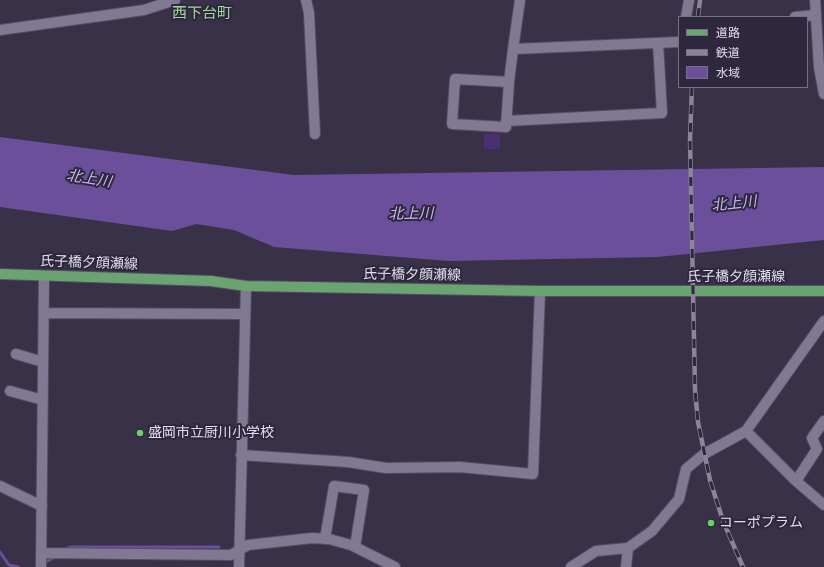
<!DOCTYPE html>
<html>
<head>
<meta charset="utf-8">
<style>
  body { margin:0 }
  #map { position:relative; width:824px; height:567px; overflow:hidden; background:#383148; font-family:"Open Sans","Noto Sans JP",sans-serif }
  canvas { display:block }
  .legend { position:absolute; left:678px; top:16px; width:130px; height:72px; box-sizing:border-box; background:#2e273d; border:1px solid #767083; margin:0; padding:5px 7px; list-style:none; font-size:12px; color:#e1ddec }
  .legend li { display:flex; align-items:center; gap:8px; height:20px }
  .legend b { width:20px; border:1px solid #767083 }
</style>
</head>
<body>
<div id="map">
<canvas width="824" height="567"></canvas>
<ul class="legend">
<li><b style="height:5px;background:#6aa471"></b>道路</li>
<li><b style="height:5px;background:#8a8598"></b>鉄道</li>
<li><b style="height:11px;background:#6b4f9a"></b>水域</li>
</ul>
</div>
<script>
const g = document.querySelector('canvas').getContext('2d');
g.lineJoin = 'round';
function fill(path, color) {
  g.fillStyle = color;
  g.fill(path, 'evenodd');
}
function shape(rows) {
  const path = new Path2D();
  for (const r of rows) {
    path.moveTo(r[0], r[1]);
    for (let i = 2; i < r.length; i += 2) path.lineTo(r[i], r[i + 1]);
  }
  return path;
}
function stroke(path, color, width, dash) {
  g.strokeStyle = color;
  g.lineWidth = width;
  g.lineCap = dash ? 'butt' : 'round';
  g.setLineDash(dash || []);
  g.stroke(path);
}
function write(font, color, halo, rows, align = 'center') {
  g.font = font + ' "Open Sans","Noto Sans JP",sans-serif';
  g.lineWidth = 4;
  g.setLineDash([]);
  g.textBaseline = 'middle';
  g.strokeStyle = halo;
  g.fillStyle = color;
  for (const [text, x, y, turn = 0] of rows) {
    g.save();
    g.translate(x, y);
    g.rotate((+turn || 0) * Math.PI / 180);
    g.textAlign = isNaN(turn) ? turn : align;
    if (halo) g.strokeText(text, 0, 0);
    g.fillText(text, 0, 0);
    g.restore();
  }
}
fill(shape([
  [484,134,500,134,500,149,484,149]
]), '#4a2f73');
fill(shape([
  [0,137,294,175,824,167,824,240,658,257,449,261,274,247,234,230,196,224,172,231,0,207]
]), '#6b4f9a');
stroke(shape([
  [64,550,70,547,219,547],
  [0,552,9,565,18,567],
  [44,563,55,557]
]), '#6b4f9a', 3);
const minor = shape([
  [306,0,309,13,315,134],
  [520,0,513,49,679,42],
  [815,0,819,67,824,94],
  [686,17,689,0],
  [795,17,816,15],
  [0,30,144,10,175,0],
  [509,82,506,127,452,124,455,79,509,82,513,49],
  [506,121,662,113,658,43],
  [44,313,245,314],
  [16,354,43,362],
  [10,391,43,400],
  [746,431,796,481,824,505],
  [241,455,348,462,386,468,460,467,533,474,540,291],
  [796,481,817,449,812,438,824,421],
  [0,486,42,506],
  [325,539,334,486,364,490,355,547],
  [41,553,231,555,248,545,312,538,329,539,351,545,395,567],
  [41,567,44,276],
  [239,567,246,286],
  [571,567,596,551,628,548,652,531,679,499,686,469,704,454,746,431,824,321],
  [626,567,628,548]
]);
const major = shape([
  [0,274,211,281,246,286,540,291,824,291]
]);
stroke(minor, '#564f63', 12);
stroke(major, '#564f63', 12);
stroke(minor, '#817994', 10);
stroke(major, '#6aa471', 10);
const rail = shape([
  [698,17,700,0],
  [692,87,690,139,695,390,698,422,710,480,723,521,743,567]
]);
stroke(rail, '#8a8598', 4.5);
stroke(rail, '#2e273d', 3, [9]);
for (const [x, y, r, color] of [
  [140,433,4,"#67d466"],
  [711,523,4,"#67d466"]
]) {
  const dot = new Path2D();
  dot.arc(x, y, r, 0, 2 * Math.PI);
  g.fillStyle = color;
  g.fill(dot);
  stroke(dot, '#2e273d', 1.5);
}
write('14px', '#e1ddec', '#2e273d', [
  ["氏子橋夕顔瀬線",89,263,2],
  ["氏子橋夕顔瀬線",412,275,1],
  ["氏子橋夕顔瀬線",736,277]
]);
write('14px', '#e1ddec', '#2e273d', [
  ["盛岡市立厨川小学校",148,433],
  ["コーポプラム",719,523]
], 'left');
write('15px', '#9dd59a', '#2e273d', [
  ["西下台町",202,14]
]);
write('italic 15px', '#c8b4f3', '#2e273d', [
  ["北上川",89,179,9],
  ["北上川",734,204,-6],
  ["北上川",411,214,-1]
]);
</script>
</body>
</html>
